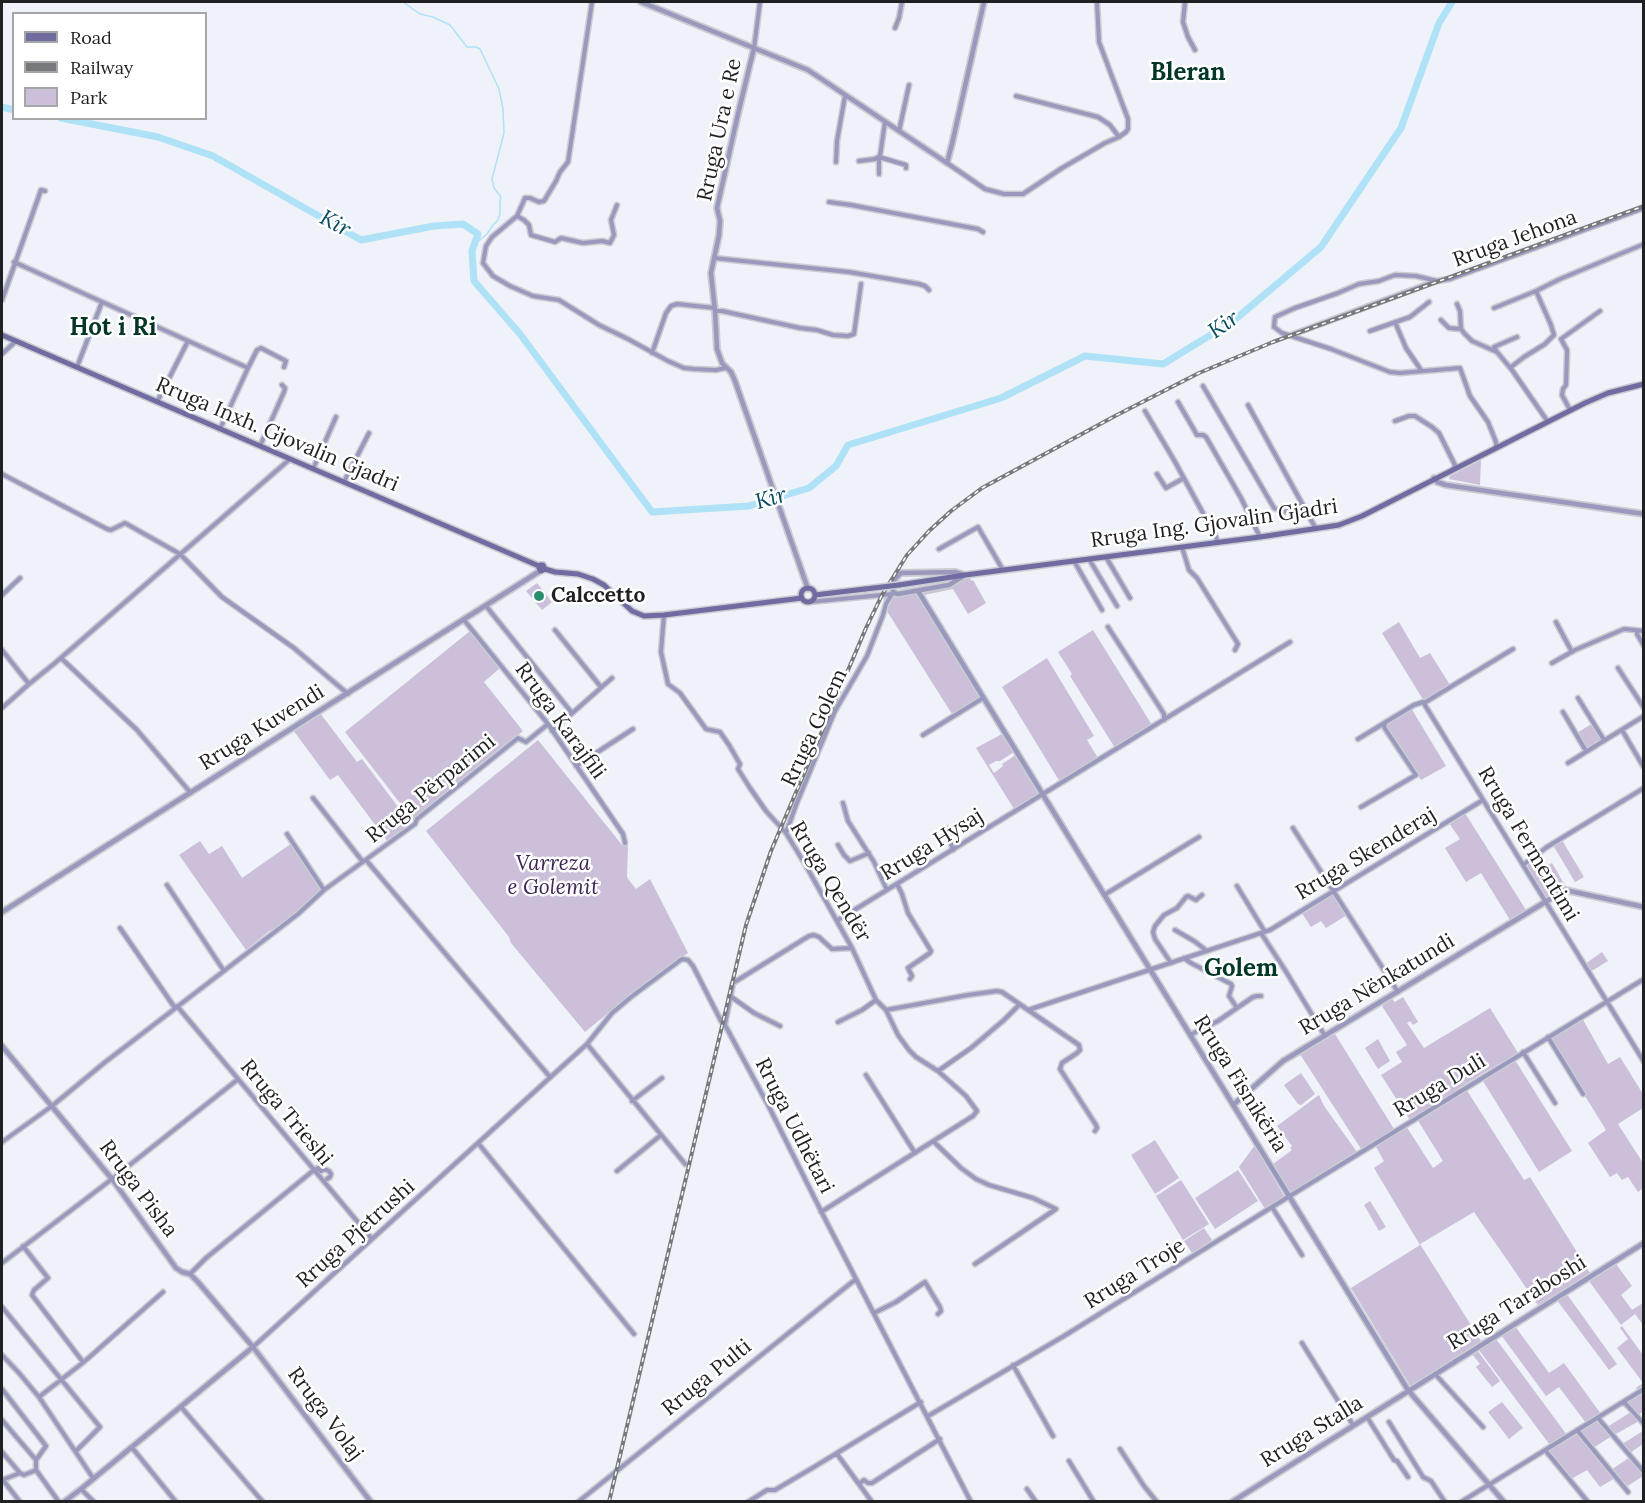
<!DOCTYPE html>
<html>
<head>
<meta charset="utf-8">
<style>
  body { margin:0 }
  #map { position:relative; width:1645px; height:1503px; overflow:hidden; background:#eff2f9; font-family:Lora,serif }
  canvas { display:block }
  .frame { position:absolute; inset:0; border:3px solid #1f2022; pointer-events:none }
  .legend { position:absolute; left:12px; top:12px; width:195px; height:108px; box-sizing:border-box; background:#fff; border:2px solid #a5a6a7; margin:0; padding:8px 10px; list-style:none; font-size:18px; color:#1f2022 }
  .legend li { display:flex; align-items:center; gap:12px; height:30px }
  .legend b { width:30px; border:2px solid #a5a6a7 }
</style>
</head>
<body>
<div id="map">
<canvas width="1645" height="1503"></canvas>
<div class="frame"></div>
<ul class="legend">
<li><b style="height:8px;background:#6f6ca1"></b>Road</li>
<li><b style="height:8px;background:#77797d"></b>Railway</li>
<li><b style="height:16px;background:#cbbfda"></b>Park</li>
</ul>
</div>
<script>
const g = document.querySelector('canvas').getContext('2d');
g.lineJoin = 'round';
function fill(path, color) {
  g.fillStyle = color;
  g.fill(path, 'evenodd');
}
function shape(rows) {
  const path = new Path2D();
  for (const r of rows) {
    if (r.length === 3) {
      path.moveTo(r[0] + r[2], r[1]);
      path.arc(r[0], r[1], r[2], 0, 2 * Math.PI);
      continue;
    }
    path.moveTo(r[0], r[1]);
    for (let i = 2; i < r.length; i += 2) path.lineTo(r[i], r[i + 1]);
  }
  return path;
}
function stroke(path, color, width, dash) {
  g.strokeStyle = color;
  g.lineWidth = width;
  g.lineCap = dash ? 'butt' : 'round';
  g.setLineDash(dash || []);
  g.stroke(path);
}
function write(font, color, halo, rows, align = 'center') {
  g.font = font + ' Lora,serif';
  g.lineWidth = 5;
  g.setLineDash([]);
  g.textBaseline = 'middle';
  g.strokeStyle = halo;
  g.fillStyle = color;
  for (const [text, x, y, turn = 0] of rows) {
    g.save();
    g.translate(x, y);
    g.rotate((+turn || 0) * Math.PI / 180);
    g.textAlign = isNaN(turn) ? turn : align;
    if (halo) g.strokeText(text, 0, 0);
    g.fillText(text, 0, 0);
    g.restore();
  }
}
fill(shape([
  [1481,460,1480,485,1449,479,1450,476],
  [966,578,970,578,971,581,973,580,986,603,968,614,953,589,924,595,923,593,957,583,962,579],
  [537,583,552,602,542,610,526,591],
  [915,593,918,596,933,618,979,696,978,698,952,714,885,608,883,596],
  [1399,622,1420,658,1430,653,1450,685,1424,701,1382,633],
  [1093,630,1152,725,1115,748,1070,676,1072,674,1058,652],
  [470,631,500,668,484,682,523,731,413,820,345,732],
  [1047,658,1094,736,1087,740,1098,758,1060,782,1002,687],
  [1411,708,1446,766,1421,780,1385,725],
  [320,713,357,762,362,759,411,824,388,842,338,775,330,780,293,730],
  [1593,723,1603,740,1588,748,1585,747,1577,733],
  [1002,734,1014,752,1000,761,996,761,989,765,994,773,1003,766,1002,764,1016,755,1039,794,1014,809,976,748],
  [538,740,622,845,626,842,628,845,627,876,628,879,636,889,650,879,688,953,624,1000,585,1032,511,943,509,937,426,831],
  [1465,813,1526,910,1510,920,1481,873,1466,882,1445,848,1460,839,1449,823],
  [1562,840,1584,877,1575,882,1553,845],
  [200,841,209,854,222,846,242,878,292,843,322,891,274,929,269,931,246,950,179,855],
  [1536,857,1543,868,1552,863,1566,887,1550,897,1546,898,1544,896,1527,867,1528,862],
  [1334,893,1347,915,1326,928,1321,921,1311,927,1302,913],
  [1602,952,1608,961,1590,972,1585,964],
  [1403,997,1418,1022,1413,1025,1410,1021,1407,1023,1424,1048,1490,1008,1518,1053,1483,1073,1410,1120,1381,1075,1402,1062,1396,1052,1407,1045,1382,1006,1392,999,1395,1002],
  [1582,1018,1608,1064,1620,1057,1643,1094,1643,1108,1618,1124,1643,1163,1643,1190,1642,1189,1638,1192,1628,1177,1622,1180,1617,1173,1610,1177,1588,1143,1606,1130,1551,1041,1550,1038],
  [1335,1034,1394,1129,1361,1149,1300,1054],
  [1378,1039,1390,1061,1378,1069,1365,1048],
  [1515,1060,1572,1151,1539,1172,1483,1081],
  [1301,1073,1315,1094,1301,1105,1298,1104,1284,1085],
  [1466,1089,1524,1180,1530,1177,1590,1273,1538,1305,1474,1212,1420,1244,1481,1341,1411,1387,1351,1288,1420,1245,1374,1168,1384,1161,1375,1145,1406,1126,1433,1168,1443,1161,1417,1119],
  [1319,1095,1324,1106,1357,1152,1291,1193,1273,1164,1292,1150,1290,1148,1292,1146,1277,1126],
  [1155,1140,1179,1178,1155,1194,1131,1155],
  [1255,1145,1265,1159,1267,1167,1284,1196,1265,1209,1239,1167],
  [1238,1170,1258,1201,1215,1229,1195,1198],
  [1181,1180,1209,1224,1183,1240,1156,1196],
  [1370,1201,1386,1227,1379,1231,1364,1205],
  [1204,1228,1212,1240,1192,1253,1184,1241],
  [1616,1264,1632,1286,1621,1295,1632,1310,1643,1303,1643,1325,1635,1314,1621,1325,1589,1281],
  [1566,1293,1617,1364,1609,1370,1556,1299],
  [1515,1326,1549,1373,1564,1363,1601,1414,1586,1423,1559,1387,1546,1396,1501,1335],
  [1622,1326,1643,1355,1643,1388,1638,1391,1636,1388,1643,1383,1617,1348,1628,1339,1620,1328],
  [1496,1339,1567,1435,1550,1445,1479,1350],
  [1477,1350,1500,1381,1492,1387,1476,1367,1480,1364,1472,1354],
  [1643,1391,1643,1411,1638,1416,1627,1403,1627,1401],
  [1502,1402,1523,1428,1509,1439,1488,1412],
  [1631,1412,1639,1421,1614,1435,1607,1427],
  [1597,1420,1612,1436,1593,1448,1579,1431],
  [1643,1431,1643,1444,1630,1453,1622,1444],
  [1577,1433,1615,1478,1600,1487,1587,1470,1571,1479,1547,1450],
  [1630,1457,1643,1473,1643,1476,1626,1487,1611,1470]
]), '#cbbfda');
stroke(shape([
  [403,2,420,14,433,17,450,25,467,47,476,47,480,49,499,89,503,109,504,133,492,179,494,188,501,197,500,201,500,214,498,220,493,225,487,234,474,245]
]), '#afe2f7', 1.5);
stroke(shape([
  [2,107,14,110],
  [61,118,158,137,213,156,361,240,434,226,463,224,478,234,472,251,474,281,520,334,652,512,749,506,809,488,836,466,848,445,1001,398,1085,356,1163,364,1232,322,1321,247,1401,128,1439,23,1452,2]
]), '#afe2f7', 7);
const minor = shape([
  [592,2,568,162,560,172,556,181,544,201,539,202,530,198,525,198,517,216,492,237,486,246,483,263,493,276,510,286,533,296,559,300,599,325,628,339,668,361,684,368,694,369,716,370,725,368],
  [1185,2,1183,22,1188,37,1195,50],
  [895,28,899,18,902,2],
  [754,48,760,2],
  [1016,96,1098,117,1110,125,1119,137],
  [899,131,909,85],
  [859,161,875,159,880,156,885,122],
  [836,162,837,141,845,96],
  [947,163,985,189,1004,194,1023,194,1062,168,1105,143,1119,137,1126,132,1128,129,1128,119,1099,42,1097,2],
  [879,174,879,157,906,165,906,168],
  [829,202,851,205,962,226,978,229,983,232],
  [517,216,524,220,529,225,531,235,555,242,561,238,583,243,602,241,610,243,614,235,611,220,617,205],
  [714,258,849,272,919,284,925,286,929,290],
  [14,262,248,368,257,350,261,348,286,361,284,367],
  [2,300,41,190,45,191],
  [1457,304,1460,311,1461,329,1464,333,1472,341,1497,352,1512,370,1548,422],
  [1494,308,1536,291,1560,279,1644,244],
  [715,311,722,311,800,328,817,330,833,335,848,336,854,334,861,284],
  [1441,320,1449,328,1460,329],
  [1395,322,1406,348,1421,370],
  [1370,331,1410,317,1429,302],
  [1291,335,1436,281],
  [1496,350,1494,347,1517,337],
  [652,353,666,313,671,306,677,304,715,308],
  [2,354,16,341],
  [77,367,102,302],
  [1511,367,1524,357,1545,344,1554,335,1551,325,1536,291],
  [1203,386,1274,508,1283,512,1292,510,1302,504],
  [157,402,188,341],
  [1178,402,1197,435,1203,435,1206,437,1241,498,1260,537],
  [1248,405,1316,529],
  [1570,410,1562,395,1563,389,1566,385,1567,354,1567,350,1561,339,1600,311],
  [1145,411,1174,460,1216,537,1218,543],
  [1395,421,1409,416,1415,416,1432,427,1439,433,1455,465,1454,468],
  [220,429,248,368],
  [260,446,284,392,285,388,282,385],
  [1496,447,1496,442,1488,422,1470,396,1460,368,1400,373,1390,372,1331,349,1282,333,1274,327,1275,317,1295,308,1338,293,1359,284,1379,281,1395,275,1416,276,1437,281,1450,279,1644,208],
  [313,469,336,417],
  [2,474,107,529,111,530,125,523,180,554,222,597,294,648,348,694],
  [1157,474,1166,488,1184,478],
  [344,482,369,433],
  [1182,547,1189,570,1197,578,1238,644,1235,650],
  [939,549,978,527,1003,570],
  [1106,557,1130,598],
  [1089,559,1117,606],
  [1074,561,1102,610],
  [2,595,20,578],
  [809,602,892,594],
  [486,606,572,713],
  [664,615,661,652,668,684,680,693,706,729,720,732,729,745,740,764,738,769,750,788,766,811,786,833,805,864,852,948,876,1000,886,1010,898,1035,909,1050,916,1057,938,1071,966,1096,977,1111,973,1116,821,1212],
  [464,620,548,724,623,834,625,843],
  [1556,622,1572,652],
  [1108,627,1164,714,1164,720],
  [555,630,601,687],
  [1637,631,1637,634,1644,646],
  [2,650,29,684,55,663,290,459],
  [61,658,137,730,190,792],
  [1552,663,1575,650,1624,629,1644,631],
  [1618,668,1644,708],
  [1578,698,1604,740],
  [1424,703,1513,649],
  [2,708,29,684],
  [1563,712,1586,751],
  [1622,730,1643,766],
  [552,731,612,678],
  [923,735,983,698],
  [1358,739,1414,705,1423,702,1644,1062],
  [1568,763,1644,716],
  [576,766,633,729],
  [313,798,363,862],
  [843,803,848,821,874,862,887,890],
  [1361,807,1416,775,1384,727,1385,723],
  [946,828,953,850],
  [1293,828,1398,992],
  [786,833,796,805,835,711,867,656,883,615,886,604,892,594],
  [287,834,324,890],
  [838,845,844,855,850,861,869,853],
  [366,860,550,1077],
  [1523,865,1547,847,1644,788],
  [897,884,902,894,908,913,931,951,930,953,908,968,912,976,910,979],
  [167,885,224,971],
  [1237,886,1265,932],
  [1104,895,1199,837],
  [838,920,1290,642],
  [120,928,175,1008],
  [1175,930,1194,941,1207,951],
  [1261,933,1285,970,1325,1036],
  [1184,958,1191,963,1231,984,1232,986,1229,996,1237,1008],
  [682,959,688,960,693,966,721,1021,725,1025,768,1105,822,1213,971,1502],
  [1171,963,1155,939,1153,932,1155,926,1164,915,1177,908,1186,897,1188,896,1196,900,1202,895],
  [730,996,754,1013,780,1026],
  [177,1006,372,1239],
  [886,1010,968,995,997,991,1002,992,1079,1045,1080,1050,1077,1053,1062,1063,1060,1069,1096,1125,1097,1128,1095,1131],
  [1028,1010,1270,930,1483,800],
  [838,1022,862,1010,876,1000],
  [725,1024,733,983,809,936,814,935,819,937,832,949,852,948],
  [1190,1035,1218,1021,1253,997,1257,996,1261,996],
  [1548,1037,1583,1094],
  [587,1044,685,1164],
  [1523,1052,1555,1103],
  [938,1071,971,1048,1004,1020,1019,1005],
  [866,1075,915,1153],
  [632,1101,662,1078],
  [2,1142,52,1106,104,1063,298,914,324,890,415,824,417,819,518,738,526,742,548,724],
  [934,1142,961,1168,976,1179,989,1185,1033,1198,1056,1209,975,1264],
  [478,1143,634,1334],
  [617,1171,661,1135],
  [1272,1207,1302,1255],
  [23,1246,48,1278,34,1290,32,1295,83,1362],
  [2,1263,112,1179,237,1080],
  [190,1274,206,1258,314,1170,318,1168,321,1171,324,1169,329,1171,331,1174,330,1177,327,1179],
  [2,1307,100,1427,76,1451],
  [874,1313,896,1302,925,1282,940,1307,941,1311,938,1314],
  [1302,1343,1353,1425],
  [253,1347,587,1044,612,1013,631,997,682,959],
  [2,1355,19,1373,39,1397],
  [1013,1365,1053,1436],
  [1435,1374,1483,1427],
  [2,1389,46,1446,36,1460,36,1470,59,1502],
  [1624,1402,1644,1424],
  [181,1407,263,1502],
  [928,1416,1064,1336,1293,1194,1644,979],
  [1367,1417,1394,1460,1397,1461,1408,1477],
  [1598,1418,1644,1472],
  [2,1420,36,1460],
  [1389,1422,1423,1477,1431,1481,1445,1502],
  [1577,1430,1628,1492],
  [130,1448,134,1450,176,1502],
  [1120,1449,1144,1486,1157,1502],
  [1545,1450,1588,1502],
  [2,1452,20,1473,24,1475,36,1470],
  [837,1454,872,1502],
  [1069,1461,1094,1502],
  [93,1478,39,1397,85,1361,163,1292],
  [2,1480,20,1473],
  [3,1480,20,1502],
  [859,1484,864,1480,868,1483,872,1483,940,1439],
  [81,1489,94,1502],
  [1027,1489,1036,1502],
  [578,1502,856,1279],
  [748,1502,767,1490,775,1490,814,1467,921,1402],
  [1461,1502,1644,1389]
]);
const tertiary = shape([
  [641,2,808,70,947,163,952,144,984,2],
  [754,48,738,114,717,208,720,221,719,235,711,273,715,311,717,349,722,363,731,372,735,381,808,589],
  [1434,478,1437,482,1446,485,1644,514],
  [955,572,965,575,949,585,898,594,894,593,893,591,893,581,901,573,955,572],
  [918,591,1408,1390,1504,1502],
  [2,912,540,571],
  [2,1046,112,1179,176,1268,182,1272,190,1274,198,1282,253,1347,371,1502],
  [1233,1105,1283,1061,1565,890,1644,907],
  [64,1502,81,1489,253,1347],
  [1232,1502,1644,1243]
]);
const secondary = shape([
  [2,335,539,566],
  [545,569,541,571,539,568,540,565,543,565,545,569,555,572,578,574,593,579,604,585,632,611,644,616,664,615,802,598],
  [899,585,965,575,1260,537,1339,525,1362,516,1585,403,1608,393,1644,384],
  [808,595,7],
  [815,595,865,589]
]);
stroke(minor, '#caccd2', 7);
stroke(tertiary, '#caccd2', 8);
stroke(secondary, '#caccd2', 8);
stroke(minor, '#9998bd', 4);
stroke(tertiary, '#9998bd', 4.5);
stroke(secondary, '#6f6ca1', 5);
const rail = shape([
  [609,1502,746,925,771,851,866,628,882,595,907,555,929,531,951,511,982,488,1115,416,1199,373,1273,342,1644,206]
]);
stroke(rail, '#77797d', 4);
stroke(rail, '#fff', 1.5, [4.5]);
const secondaryBridge = shape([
  [865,589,899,585]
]);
stroke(secondaryBridge, '#caccd2', 8, []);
stroke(secondaryBridge, '#6f6ca1', 5);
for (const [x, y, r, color] of [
  [539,596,6,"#288f6c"]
]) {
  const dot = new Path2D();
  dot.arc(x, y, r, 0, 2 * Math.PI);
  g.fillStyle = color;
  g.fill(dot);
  stroke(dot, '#fff', 2);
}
write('21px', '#1f2022', '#fff', [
  ["Rruga Ura e Re",720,130,-78],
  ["Rruga Jehona",1515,239,-20],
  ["Rruga Inxh. Gjovalin Gjadri",277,435,23],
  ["Rruga Ing. Gjovalin Gjadri",1214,524,-8],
  ["Rruga Karajfili",560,721,54],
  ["Rruga Kuvendi",262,728,-32],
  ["Rruga Golem",815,728,-65],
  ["Rruga Përparimi",431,789,-39],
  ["Rruga Fermentimi",1528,844,59],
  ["Rruga Hysaj",932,845,-32],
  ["Rruga Skenderaj",1366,854,-31],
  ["Rruga Qendër",830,882,59],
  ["Rruga Nënkatundi",1377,985,-31],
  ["Rruga Fisnikëria",1240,1084,58],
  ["Rruga Duli",1440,1086,-31],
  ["Rruga Trieshi",286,1113,50],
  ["Rruga Udhëtari",794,1126,63],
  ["Rruga Pisha",138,1189,53],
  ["Rruga Pjetrushi",356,1234,-42],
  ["Rruga Troje",1135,1274,-32],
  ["Rruga Taraboshi",1517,1303,-32],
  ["Rruga Pulti",707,1378,-39],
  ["Rruga Volaj",325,1414,53],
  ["Rruga Stalla",1312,1432,-32]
]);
write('bold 21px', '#1f2022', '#fff', [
  ["Calccetto",551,596]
], 'left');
write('italic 21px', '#3e2456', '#fff', [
  ["Varreza",553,864],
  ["e Golemit",553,888]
]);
write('italic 22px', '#054b61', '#fff', [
  ["Kir",335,224,29],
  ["Kir",1224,325,-35],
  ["Kir",771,499,-16]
]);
write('bold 24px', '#023626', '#fff', [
  ["Bleran",1188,73],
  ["Hot i Ri",113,328],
  ["Golem",1241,969]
]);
</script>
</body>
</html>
